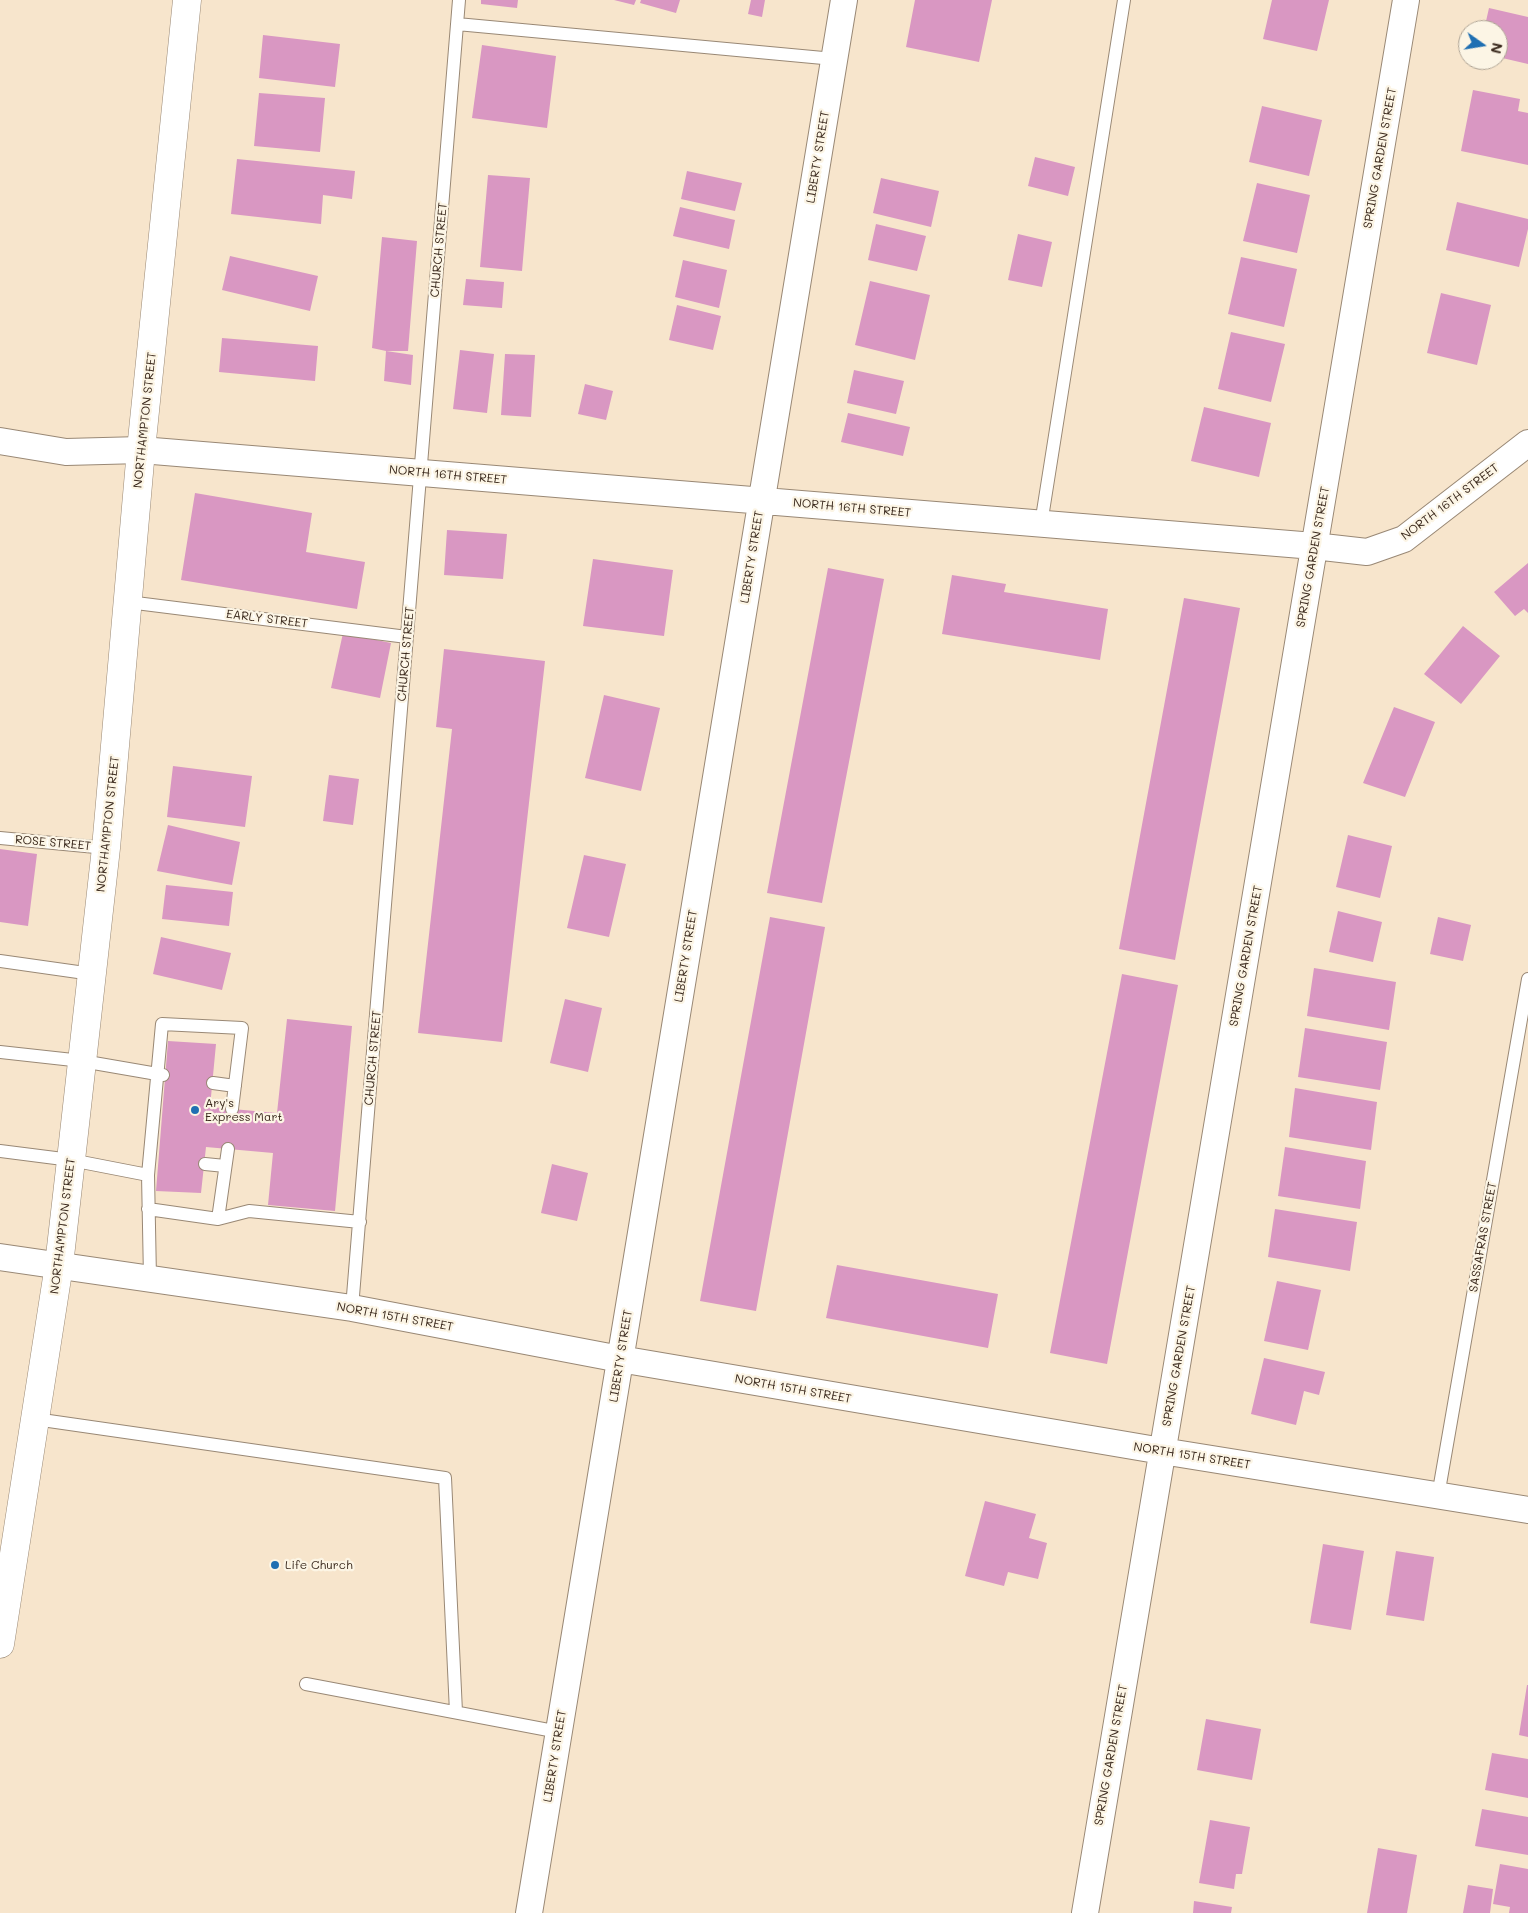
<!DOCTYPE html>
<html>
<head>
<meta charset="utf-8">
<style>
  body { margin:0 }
  #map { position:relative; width:1528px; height:1913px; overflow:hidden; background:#f7e5cc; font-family:Mali,sans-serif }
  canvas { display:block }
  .north { position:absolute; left:1458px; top:20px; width:50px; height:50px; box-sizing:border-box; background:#fcf5e5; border:1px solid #afa495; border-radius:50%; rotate:103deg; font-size:14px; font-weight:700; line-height:20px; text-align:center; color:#3b2a1e }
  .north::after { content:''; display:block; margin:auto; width:18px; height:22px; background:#1f6fb2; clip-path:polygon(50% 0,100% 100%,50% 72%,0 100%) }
</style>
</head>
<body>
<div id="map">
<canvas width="1528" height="1913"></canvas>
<div class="north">N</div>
</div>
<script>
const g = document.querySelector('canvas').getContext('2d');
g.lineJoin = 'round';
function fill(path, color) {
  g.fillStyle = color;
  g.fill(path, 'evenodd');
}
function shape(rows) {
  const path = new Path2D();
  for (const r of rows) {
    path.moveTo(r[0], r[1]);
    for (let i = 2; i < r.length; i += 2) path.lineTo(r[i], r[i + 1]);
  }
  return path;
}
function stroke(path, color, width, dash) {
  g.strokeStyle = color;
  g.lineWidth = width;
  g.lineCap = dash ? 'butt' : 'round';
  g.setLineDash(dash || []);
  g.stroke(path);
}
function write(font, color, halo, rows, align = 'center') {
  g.font = font + ' Mali,sans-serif';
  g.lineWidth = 4.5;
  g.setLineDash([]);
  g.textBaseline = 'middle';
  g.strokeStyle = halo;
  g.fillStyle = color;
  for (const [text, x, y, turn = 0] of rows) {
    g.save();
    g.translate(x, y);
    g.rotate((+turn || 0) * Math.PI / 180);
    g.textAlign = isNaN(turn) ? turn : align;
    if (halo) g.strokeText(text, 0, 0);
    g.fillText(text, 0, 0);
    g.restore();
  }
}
fill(shape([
  [481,0,518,0,517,8,481,4],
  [614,0,636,0,634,5],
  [641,0,680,0,676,13,640,3],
  [751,0,765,0,762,17,748,14],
  [915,0,992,0,979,62,906,47],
  [1272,0,1329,0,1317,51,1263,39],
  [1489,8,1528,17,1528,64,1498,57,1498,30,1484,30],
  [263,35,340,44,335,87,259,78],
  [482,45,556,56,547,128,472,118],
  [1473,90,1520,99,1518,111,1528,113,1528,165,1461,151],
  [259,93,325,98,320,152,254,146],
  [1262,106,1322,120,1309,176,1249,162],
  [1035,157,1075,167,1068,196,1028,186],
  [237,159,355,171,352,199,323,195,321,224,231,214],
  [687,171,742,183,735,211,681,199],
  [488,175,530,178,522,271,480,267],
  [881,178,939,191,931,227,873,213],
  [1257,183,1310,195,1297,253,1243,241],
  [1457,202,1528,219,1528,229,1519,267,1446,250],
  [680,207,735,220,729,249,673,236],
  [876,224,926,236,917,271,868,260],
  [1018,234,1052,242,1042,287,1008,280],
  [382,237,417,241,408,351,386,351,372,348],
  [230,256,318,276,310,311,222,290],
  [1241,257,1297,269,1284,327,1228,314],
  [683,260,727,270,719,308,675,297],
  [466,279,504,282,502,308,463,305],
  [870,281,930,295,915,360,855,345],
  [1441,293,1491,305,1477,365,1427,353],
  [677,305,721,316,713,350,669,340],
  [1231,332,1285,344,1271,402,1218,389],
  [222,338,318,346,315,381,219,372],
  [460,350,494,354,487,413,453,409],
  [386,351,413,355,411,385,384,381],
  [505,354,535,355,531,417,501,415],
  [854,370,904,381,896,414,847,403],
  [585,384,613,391,606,420,578,414],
  [1204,407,1271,423,1259,477,1191,461],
  [848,413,910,427,903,456,841,442],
  [195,493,312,513,306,552,365,562,357,609,181,580],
  [447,530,507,534,503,579,444,575],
  [593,559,673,570,664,636,583,626],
  [1528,563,1528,613,1524,609,1515,616,1494,592],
  [828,568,884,579,822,903,767,893],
  [952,575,1006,584,1004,592,1108,609,1100,660,942,634],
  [1184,598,1240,608,1175,960,1119,949],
  [1463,626,1500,656,1461,704,1424,674],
  [343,633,391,643,380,698,331,688],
  [444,649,545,661,502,1042,418,1033,452,729,436,727],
  [604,695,660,708,641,791,585,778],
  [1394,707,1435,722,1405,797,1363,783],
  [173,766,252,776,245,827,167,817],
  [329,775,359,779,353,825,323,821],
  [168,825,240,842,232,885,157,871],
  [1348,835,1392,846,1380,898,1336,887],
  [0,849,37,854,28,926,0,922],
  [584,855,626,864,609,937,567,928],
  [166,885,233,892,229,926,162,919],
  [1338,911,1382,922,1373,962,1329,952],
  [770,917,825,927,756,1311,700,1301],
  [1438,917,1471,925,1463,961,1430,954],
  [161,937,231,953,222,990,153,974],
  [1314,968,1396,982,1389,1030,1307,1016],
  [1122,974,1178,985,1107,1364,1050,1353],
  [565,999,602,1008,588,1072,550,1063],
  [287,1019,352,1026,335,1211,268,1205,273,1153,206,1147,201,1193,156,1191,168,1041,216,1044,210,1107,277,1113],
  [1305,1028,1387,1042,1380,1090,1298,1077],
  [1295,1088,1377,1102,1371,1150,1289,1137],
  [1285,1147,1366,1161,1360,1209,1278,1196],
  [552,1164,588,1173,577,1221,541,1213],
  [1275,1209,1357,1222,1350,1271,1268,1257],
  [837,1265,998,1294,988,1348,826,1318],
  [1277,1281,1321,1290,1308,1350,1264,1341],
  [1264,1358,1325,1372,1319,1395,1304,1391,1296,1425,1251,1414],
  [985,1501,1036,1514,1029,1538,1047,1543,1038,1579,1008,1572,1004,1586,965,1576],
  [1323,1544,1364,1551,1351,1630,1310,1623],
  [1396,1551,1434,1557,1424,1621,1386,1615],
  [1527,1685,1528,1685,1528,1737,1519,1735],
  [1206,1719,1261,1729,1252,1780,1197,1770],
  [1492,1753,1528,1759,1528,1798,1485,1790],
  [1482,1809,1528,1817,1528,1855,1475,1846],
  [1210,1820,1250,1827,1242,1874,1236,1874,1234,1889,1199,1883],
  [1378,1848,1417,1855,1407,1913,1367,1913],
  [1500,1864,1528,1869,1528,1913,1509,1913,1510,1907,1493,1904],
  [1468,1885,1493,1889,1490,1913,1463,1913],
  [1194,1901,1232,1907,1231,1913,1193,1913]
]), '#d997c2');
const service = shape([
  [457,24,834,59],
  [1041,524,1124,0],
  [128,602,407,637],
  [0,838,106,848],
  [0,961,92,974],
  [0,1052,82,1061,163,1075],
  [213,1083,235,1086],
  [0,1151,71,1160,148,1175],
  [205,1164,225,1166],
  [148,1209,218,1219,228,1149],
  [218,1219,249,1211,360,1222],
  [150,1278,148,1175,162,1024,242,1028,232,1109],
  [352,1308,459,0],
  [35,1419,445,1478,456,1712],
  [1438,1496,1528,979],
  [306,1684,559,1732]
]);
const minor = shape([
  [0,441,66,452,141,450,1314,546,1367,552,1404,539,1528,443],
  [0,1257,352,1308,620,1359,1162,1451,1528,1510],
  [529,1913,844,0],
  [1085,1913,1406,0]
]);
const primary = shape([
  [0,1644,59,1265,71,1160,106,848,141,450,187,0]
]);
stroke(service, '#998875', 14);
stroke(minor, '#998875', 28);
stroke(primary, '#998875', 29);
stroke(service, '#fff', 12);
stroke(minor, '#fff', 26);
stroke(primary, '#fff', 28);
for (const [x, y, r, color] of [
  [195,1110,5,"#1f6fb2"],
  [275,1565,5,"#1f6fb2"]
]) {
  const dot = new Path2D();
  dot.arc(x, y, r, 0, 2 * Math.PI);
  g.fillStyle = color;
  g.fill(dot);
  stroke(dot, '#fcf5e5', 2);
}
write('12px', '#3b2a1e', '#fcf5e5', [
  ["LIBERTY STREET",818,157,-81],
  ["SPRING GARDEN STREET",1380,158,-80],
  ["CHURCH STREET",439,250,-85],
  ["NORTHAMPTON STREET",145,420,-84],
  ["NORTH 16TH STREET",448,475,5],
  ["NORTH 16TH STREET",1450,502,-37],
  ["NORTH 16TH STREET",852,508,5],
  ["LIBERTY STREET",752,557,-81],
  ["SPRING GARDEN STREET",1313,557,-80],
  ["EARLY STREET",267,619,7],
  ["CHURCH STREET",406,654,-85],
  ["NORTHAMPTON STREET",108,824,-84],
  ["ROSE STREET",53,843,5],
  ["LIBERTY STREET",686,956,-81],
  ["SPRING GARDEN STREET",1246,956,-80],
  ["CHURCH STREET",373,1058,-85],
  ["NORTHAMPTON STREET",63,1226,-83],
  ["SASSAFRAS STREET",1483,1237,-80],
  ["NORTH 15TH STREET",395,1317,10],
  ["LIBERTY STREET",621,1356,-81],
  ["SPRING GARDEN STREET",1179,1356,-80],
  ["NORTH 15TH STREET",793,1389,10],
  ["NORTH 15TH STREET",1192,1456,9],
  ["SPRING GARDEN STREET",1111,1755,-80],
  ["LIBERTY STREET",555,1756,-81]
]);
write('12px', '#3b2a1e', '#fcf5e5', [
  ["Ary's",205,1103],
  ["Express Mart",205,1117],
  ["Life Church",285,1565]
], 'left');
</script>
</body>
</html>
